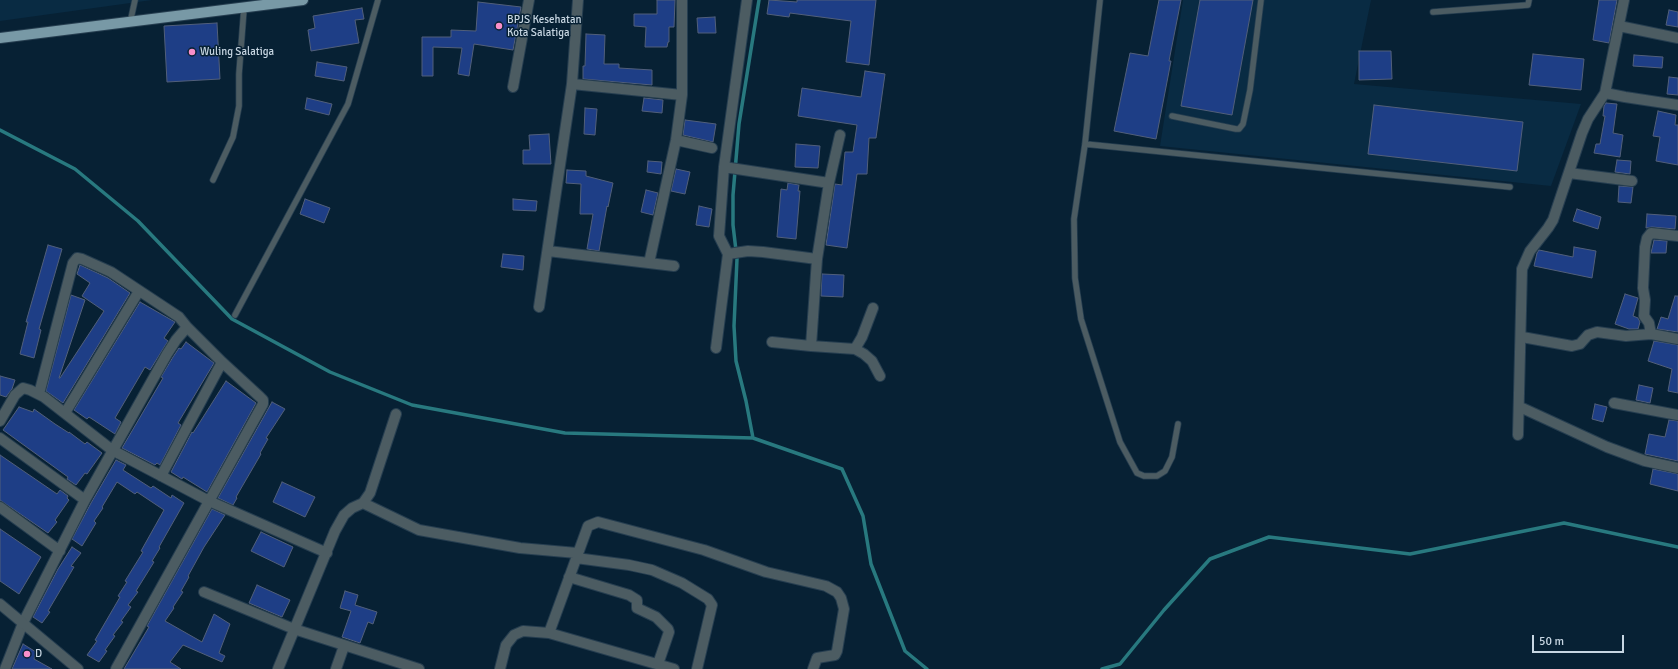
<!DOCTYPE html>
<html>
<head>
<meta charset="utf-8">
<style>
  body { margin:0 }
  #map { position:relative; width:1678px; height:669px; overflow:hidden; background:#072134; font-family:Signika,sans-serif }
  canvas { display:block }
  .scale { position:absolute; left:1532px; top:635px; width:92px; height:18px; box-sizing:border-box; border:2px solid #c7d6e2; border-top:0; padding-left:5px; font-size:12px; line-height:14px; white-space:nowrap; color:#c7d6e2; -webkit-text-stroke:3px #072134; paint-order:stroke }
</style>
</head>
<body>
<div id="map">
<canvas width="1678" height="669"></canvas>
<div class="scale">50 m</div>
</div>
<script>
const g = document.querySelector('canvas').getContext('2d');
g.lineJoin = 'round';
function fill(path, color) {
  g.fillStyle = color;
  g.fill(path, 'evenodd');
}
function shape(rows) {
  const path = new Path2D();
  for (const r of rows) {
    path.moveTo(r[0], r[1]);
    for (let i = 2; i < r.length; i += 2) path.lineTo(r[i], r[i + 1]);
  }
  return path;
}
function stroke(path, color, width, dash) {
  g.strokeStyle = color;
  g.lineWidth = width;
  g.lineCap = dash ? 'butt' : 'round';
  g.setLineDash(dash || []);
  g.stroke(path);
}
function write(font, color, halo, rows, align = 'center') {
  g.font = font + ' Signika,sans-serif';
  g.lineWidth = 3;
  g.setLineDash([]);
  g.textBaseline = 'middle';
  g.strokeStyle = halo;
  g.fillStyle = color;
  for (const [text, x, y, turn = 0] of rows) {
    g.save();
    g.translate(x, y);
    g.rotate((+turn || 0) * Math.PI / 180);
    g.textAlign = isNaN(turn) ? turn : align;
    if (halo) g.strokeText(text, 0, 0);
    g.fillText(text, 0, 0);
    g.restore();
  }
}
fill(shape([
  [0,0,152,0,0,21],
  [1183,0,1371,0,1354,84,1581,104,1551,186,1160,146]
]), '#092b43');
stroke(shape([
  [0,130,75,169,138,221,232,319,330,372,412,405,565,433,753,438,842,469,863,516,871,564,905,651,927,669],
  [753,438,746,401,736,361,734,326,737,259,733,225,733,195,739,124,759,0],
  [1102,669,1120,664,1164,610,1210,559,1269,537,1410,554,1564,523,1678,547]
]), '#28797f', 3.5);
const building = shape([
  [657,0,675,0,674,27,669,27,669,42,668,42,667,47,645,47,646,27,634,26,634,14,657,14,657,0],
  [769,0,797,2,797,0,876,0,869,65,846,62,851,21,790,13,789,17,767,14,769,0],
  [1159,0,1181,0,1169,61,1171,61,1156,139,1114,131,1130,53,1148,56,1159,0],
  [1200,0,1253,0,1232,115,1181,106,1200,0],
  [1599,0,1617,0,1609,43,1593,40,1599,0],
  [478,2,521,7,513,50,474,44,469,76,458,74,462,48,433,47,433,76,422,76,422,37,451,37,451,30,476,31,478,2],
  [362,8,364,19,355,20,359,43,311,51,308,30,315,28,313,16,362,8],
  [1669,10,1678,12,1678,27,1666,25,1669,10],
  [715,17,716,33,698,33,697,18,715,17],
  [217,23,220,79,167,82,164,26,217,23],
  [586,34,605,35,604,64,619,64,619,68,652,70,652,85,583,79,583,66,585,66,586,34],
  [1359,51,1391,51,1392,79,1359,80,1359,51],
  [1533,54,1584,59,1581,90,1529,85,1533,54],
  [1634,55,1663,57,1662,68,1633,66,1634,55],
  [317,62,347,67,344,81,315,76,317,62],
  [865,71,885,74,876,138,869,138,867,174,857,174,847,248,826,245,835,184,842,185,845,152,853,152,857,125,798,116,802,88,861,97,865,71],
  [1669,77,1678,78,1678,95,1667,94,1669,77],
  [307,98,332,104,329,115,305,109,307,98],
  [644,98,663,100,662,113,642,111,644,98],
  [1606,103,1617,104,1613,133,1623,135,1620,157,1594,153,1596,144,1600,144,1605,116,1603,116,1604,106,1606,103],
  [1374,105,1523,122,1517,171,1368,154,1374,105],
  [585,108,597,109,595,135,584,134,585,108],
  [1658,111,1676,115,1675,125,1678,125,1678,165,1656,161,1660,137,1653,136,1658,111],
  [685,120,716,124,713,142,683,135,685,120],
  [549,134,551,164,523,164,523,150,530,150,529,135,549,134],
  [796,144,820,146,818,168,795,167,796,144],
  [1617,160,1631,161,1630,174,1615,172,1617,160],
  [648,161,662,162,661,174,647,172,648,161],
  [676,169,690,172,685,194,671,191,676,169],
  [567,170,586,171,586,176,613,183,608,207,607,206,599,251,587,249,593,214,580,214,581,184,566,183,567,170],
  [788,183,799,185,798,191,800,191,796,239,777,237,781,189,787,190,788,183],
  [1619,186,1633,187,1631,203,1618,202,1619,186],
  [646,190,658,193,653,215,641,212,646,190],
  [305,199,330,208,324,223,300,214,305,199],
  [513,199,537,201,536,211,513,210,513,199],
  [699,206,712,209,709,227,696,225,699,206],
  [1577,209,1601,217,1598,229,1573,221,1577,209],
  [1647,214,1676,216,1675,229,1652,227,1646,228,1647,214],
  [1654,240,1667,241,1666,253,1651,253,1654,240],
  [48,245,62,249,39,329,41,330,34,358,20,354,28,322,26,322,48,245],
  [1574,247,1596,251,1592,278,1534,266,1537,253,1539,250,1573,257,1574,247],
  [503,254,524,256,523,270,501,267,503,254],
  [80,265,108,278,130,293,63,403,46,391,71,295,85,300,59,378,60,378,104,311,82,296,90,283,77,274,80,265],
  [822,274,844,275,843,297,821,296,822,274],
  [1625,294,1638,298,1633,316,1638,318,1640,322,1638,329,1629,329,1615,324,1625,294],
  [1675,296,1678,296,1678,332,1657,329,1661,317,1668,319,1675,296],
  [140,302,175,322,164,338,168,341,150,370,145,367,115,418,121,422,115,434,89,417,87,419,74,410,140,302],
  [1654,341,1678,345,1678,393,1668,391,1672,369,1648,361,1654,341],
  [186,342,214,363,178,423,181,425,160,465,157,463,155,465,122,448,163,378,161,377,173,357,179,348,181,349,186,342],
  [0,376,15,380,12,389,6,397,0,395,0,376],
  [226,381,256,403,207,492,183,477,182,479,171,472,192,432,193,433,226,381],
  [1639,385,1653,388,1650,403,1636,400,1639,385],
  [272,402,285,409,266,438,268,439,260,453,261,454,236,497,237,498,233,505,218,498,272,402],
  [1595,404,1607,407,1603,422,1592,419,1595,404],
  [19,407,33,412,34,409,55,424,69,433,69,432,85,444,87,442,102,453,87,474,85,473,76,485,67,479,68,477,3,430,19,407],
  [1669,420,1678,421,1678,461,1645,454,1649,434,1665,437,1669,420],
  [0,455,57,494,60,490,68,496,67,498,69,500,55,520,57,522,48,533,0,500,0,455],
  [116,460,126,465,123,470,151,488,153,486,171,498,172,495,184,503,159,547,160,548,152,561,154,562,136,591,138,592,128,605,131,607,121,621,123,622,113,635,115,636,105,650,107,651,99,662,87,655,97,641,95,640,120,597,118,596,127,582,125,581,143,552,141,551,164,510,137,492,135,494,117,482,102,507,103,508,94,521,96,523,82,546,72,539,91,503,116,460],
  [1653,469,1678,474,1678,491,1650,484,1653,469],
  [282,482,315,497,305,517,273,502,282,482],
  [212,509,225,515,204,547,188,576,189,577,181,591,183,592,173,607,174,608,165,621,202,642,214,614,230,624,219,653,225,656,222,662,183,645,170,662,181,669,124,669,149,627,147,626,212,509],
  [0,529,41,557,19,594,0,581,0,529],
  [261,532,293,547,284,567,251,551,261,532],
  [72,547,81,553,71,566,74,567,48,611,50,612,42,623,33,617,58,569,72,547],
  [257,585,290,600,282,617,249,603,257,585],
  [345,591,358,595,355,605,377,612,373,624,368,622,360,643,342,637,351,611,340,608,345,591],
  [23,644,36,652,34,659,52,669,12,669,23,644]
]);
fill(building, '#1e3e86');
stroke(building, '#515f7a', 1);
const service = shape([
  [1100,0,1085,144,1074,219,1075,278,1081,319,1120,442,1137,473,1144,476,1157,476,1165,471,1172,457,1178,424],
  [1433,12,1528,5,1529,0],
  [130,23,135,0],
  [1172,116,1236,129,1239,129,1243,124,1250,90,1261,0],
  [1085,144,1510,187],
  [213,180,233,137,239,106,239,74,244,8],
  [235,315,348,104,378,0]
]);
const minor = shape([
  [747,0,724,167,719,236,728,254,748,251,763,252,817,259,829,183,840,135],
  [1624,0,1605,93,1625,97,1678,105],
  [1619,26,1678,38],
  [572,84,682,95],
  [513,87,529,0],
  [676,140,712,148],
  [724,167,829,183],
  [1569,173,1632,181],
  [548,251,674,266],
  [817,259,811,346,855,349,864,354,872,361,880,376],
  [649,263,676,140,682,95,682,0],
  [539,307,572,84,578,0],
  [1651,334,1649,323,1644,316,1645,300,1643,288,1645,247,1647,238,1651,233,1678,236],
  [1522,337,1572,346,1580,344,1588,335,1597,332,1626,336,1651,334,1678,339],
  [772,342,811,346],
  [716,348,728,254],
  [855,349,862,337,873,308],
  [39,394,73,263,77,258,82,259,111,272,179,317,187,327],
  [1614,403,1678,415],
  [1520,407,1607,447,1645,461,1678,468],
  [65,413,139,291],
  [0,421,15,395,23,388,30,390,44,397,112,450,209,501,327,553],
  [1518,435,1522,269,1530,251,1548,228,1553,220,1582,133,1588,119,1605,93],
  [0,438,85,500],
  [161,476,222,362],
  [363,503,419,530,520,548,577,553],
  [0,507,60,551],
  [576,558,629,565,652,570,682,583,708,599,712,605,697,669],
  [569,577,629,595,637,600,637,608,656,617,668,629,669,632,658,664],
  [204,592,294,629,419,669],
  [549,633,588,526,598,522,704,550,766,572,826,586,837,592,841,598,844,609,837,651,835,655,817,658,813,669],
  [5,669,23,623,85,500,167,354,176,340,187,327,222,362,260,397,263,400,263,404,116,669],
  [278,669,335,531,344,515,352,508,363,503,370,493,396,414],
  [336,669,344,646],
  [500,669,506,645,514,635,523,631,549,633,674,669]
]);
const tertiary = shape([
  [0,604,78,669]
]);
const primary = shape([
  [0,38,303,0]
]);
stroke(service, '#263e50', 7);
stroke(minor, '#263e50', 12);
stroke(tertiary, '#263e50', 12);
stroke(primary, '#263e50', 12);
stroke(service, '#4c5c62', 5.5);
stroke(minor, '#4c5c62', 10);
stroke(tertiary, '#4c5c62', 10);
stroke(primary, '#7899a6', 10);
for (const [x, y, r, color] of [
  [499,26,4,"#f98fca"],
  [192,52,4,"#f98fca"],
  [27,654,4,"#f98fca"]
]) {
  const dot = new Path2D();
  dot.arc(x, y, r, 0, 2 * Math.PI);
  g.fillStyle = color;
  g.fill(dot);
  stroke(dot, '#072134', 1.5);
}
write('11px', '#c7d6e2', '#072134', [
  ["BPJS Kesehatan",507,20],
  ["Kota Salatiga",507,33],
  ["Wuling Salatiga",200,52],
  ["D",35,654]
], 'left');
</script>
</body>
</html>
